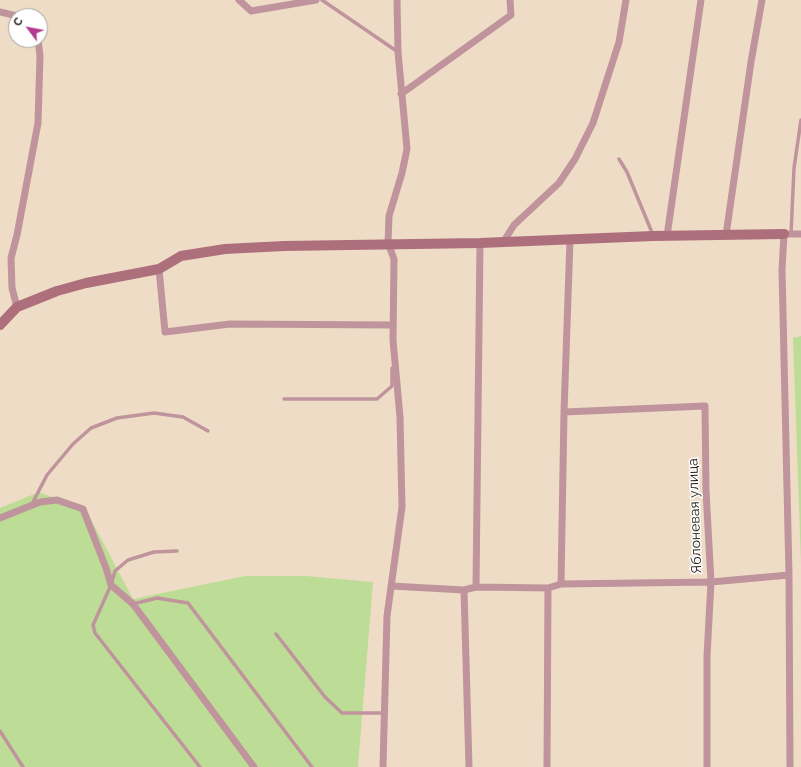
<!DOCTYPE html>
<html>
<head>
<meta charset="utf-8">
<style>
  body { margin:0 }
  #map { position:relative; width:801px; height:767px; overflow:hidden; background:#efdcc6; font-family:Raleway,sans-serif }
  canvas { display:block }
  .north { position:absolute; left:8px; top:8px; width:40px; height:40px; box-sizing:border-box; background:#fff; border:1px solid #a5a29f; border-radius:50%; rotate:302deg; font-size:11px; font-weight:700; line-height:16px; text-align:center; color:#1e1710 }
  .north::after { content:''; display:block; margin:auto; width:14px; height:18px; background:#b23b90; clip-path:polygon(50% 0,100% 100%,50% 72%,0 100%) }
</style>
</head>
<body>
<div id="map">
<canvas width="801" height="767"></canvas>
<div class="north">С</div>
</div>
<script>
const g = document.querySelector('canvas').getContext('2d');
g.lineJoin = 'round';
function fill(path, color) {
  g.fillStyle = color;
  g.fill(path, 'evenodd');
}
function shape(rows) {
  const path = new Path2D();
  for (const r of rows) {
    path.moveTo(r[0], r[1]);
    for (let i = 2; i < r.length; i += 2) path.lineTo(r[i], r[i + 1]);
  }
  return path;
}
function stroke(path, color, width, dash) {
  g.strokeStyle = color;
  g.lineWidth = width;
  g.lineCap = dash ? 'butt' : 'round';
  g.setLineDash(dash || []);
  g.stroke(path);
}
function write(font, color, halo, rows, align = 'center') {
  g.font = font + ' Raleway,sans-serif';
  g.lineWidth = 3;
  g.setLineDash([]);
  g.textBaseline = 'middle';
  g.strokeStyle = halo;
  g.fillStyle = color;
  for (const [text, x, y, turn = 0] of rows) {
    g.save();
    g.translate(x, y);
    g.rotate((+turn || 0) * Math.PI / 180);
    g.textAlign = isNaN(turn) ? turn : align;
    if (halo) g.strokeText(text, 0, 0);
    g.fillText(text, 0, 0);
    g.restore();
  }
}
fill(shape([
  [801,336,801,564,793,338],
  [39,492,86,510,133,599,245,576,306,576,373,582,358,767,0,767,0,508]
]), '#bddd97');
stroke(shape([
  [322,0,398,52],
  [619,159,627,172,653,235],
  [791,234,794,168,801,120],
  [284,399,377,399,392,386,392,368],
  [32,504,47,475,73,444,91,428,117,418,154,413,183,417,208,431],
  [177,551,154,552,128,560,115,571,111,585,93,625,95,633,200,767],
  [133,604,157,598,188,603,312,767],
  [276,634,325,697,342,713,384,713],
  [0,731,23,767]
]), '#c0949c', 3.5);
stroke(shape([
  [239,0,251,11,316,0],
  [0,12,17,16],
  [401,94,511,15,510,0],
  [726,235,751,62,762,0],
  [667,236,701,0],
  [504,241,514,225,559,183,575,159,593,123,619,42,626,0],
  [159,269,165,332,230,324,393,325],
  [17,307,12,288,11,258,17,235,38,123,40,56,38,40],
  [564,412,705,406,706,491,711,582,707,656,707,767],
  [0,518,40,502,57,500,83,509,106,568,111,585,133,604,254,767],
  [561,584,564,412,570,240],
  [391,586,464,590,476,587,548,588,561,584,711,582,789,575],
  [476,587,480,243],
  [464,590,469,767],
  [383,767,387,616,402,507,400,417,393,340,394,259,388,243,389,216,402,173,407,149,398,52,397,0],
  [547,767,548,588],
  [790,767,789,575,782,270,784,234,801,234]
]), '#c0949c', 7);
stroke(shape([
  [0,325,17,307,57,291,86,283,159,269,181,256,225,249,284,246,480,243,653,236,784,234]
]), '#ae6f7c', 10);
write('14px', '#1e1710', '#fff', [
  ["Яблоневая улица",695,516,-92]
]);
</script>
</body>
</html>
